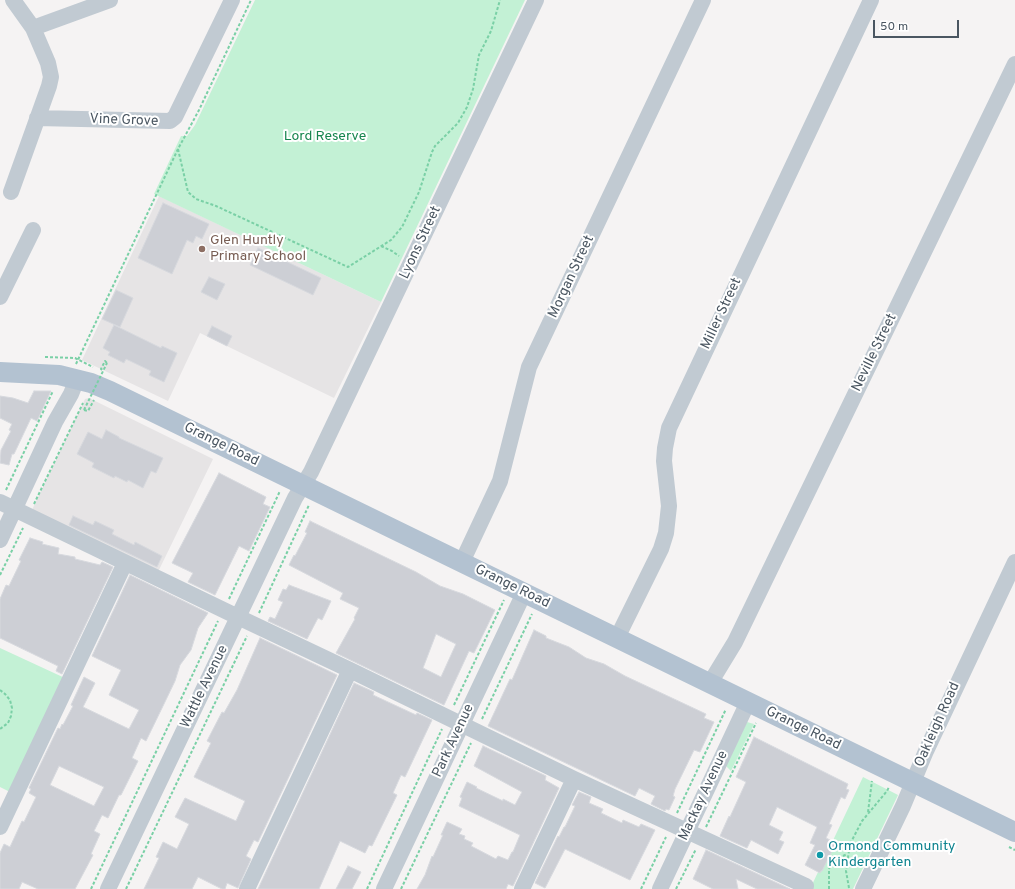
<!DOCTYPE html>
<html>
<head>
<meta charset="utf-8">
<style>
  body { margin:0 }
  #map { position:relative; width:1015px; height:889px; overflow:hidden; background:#f5f3f3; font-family:Overpass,sans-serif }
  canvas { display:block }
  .scale { position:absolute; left:873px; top:20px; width:86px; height:18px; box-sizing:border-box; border:2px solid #4a5661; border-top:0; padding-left:5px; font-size:12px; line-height:14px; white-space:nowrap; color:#4a5661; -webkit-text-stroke:3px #fff; paint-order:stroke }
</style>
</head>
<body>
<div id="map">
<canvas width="1015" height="889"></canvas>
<div class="scale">50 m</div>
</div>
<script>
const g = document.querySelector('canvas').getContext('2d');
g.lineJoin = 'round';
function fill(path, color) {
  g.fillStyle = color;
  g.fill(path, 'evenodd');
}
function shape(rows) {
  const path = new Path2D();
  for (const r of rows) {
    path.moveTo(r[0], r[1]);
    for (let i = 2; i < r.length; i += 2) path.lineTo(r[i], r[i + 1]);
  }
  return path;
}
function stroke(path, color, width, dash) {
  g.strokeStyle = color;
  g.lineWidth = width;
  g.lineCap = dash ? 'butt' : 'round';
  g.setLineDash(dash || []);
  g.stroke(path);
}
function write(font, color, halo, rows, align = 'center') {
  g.font = font + ' Overpass,sans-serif';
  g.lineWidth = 4;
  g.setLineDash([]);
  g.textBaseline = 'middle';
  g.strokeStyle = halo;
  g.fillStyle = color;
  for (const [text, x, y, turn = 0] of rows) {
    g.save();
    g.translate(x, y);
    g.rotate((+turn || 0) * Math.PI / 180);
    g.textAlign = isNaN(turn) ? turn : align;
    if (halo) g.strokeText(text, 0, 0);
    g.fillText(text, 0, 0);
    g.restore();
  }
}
fill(shape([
  [159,196,381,302,334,398,200,333,168,401,82,360],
  [89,398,213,459,157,574,31,512,85,399]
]), '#e6e4e5');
fill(shape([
  [255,0,525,0,381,302,154,194,181,136,187,136,195,125],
  [0,648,67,679,12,793,0,787],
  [747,722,754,724,731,771,726,766],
  [863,777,898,795,853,889,810,889]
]), '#c3f1d5');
const building = shape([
  [163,203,209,224,202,239,196,236,193,243,187,240,172,274,138,258,163,203],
  [258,248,321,278,313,295,250,265,258,248],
  [209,277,225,284,217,300,201,292,209,277],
  [116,290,133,298,120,327,102,319,116,290],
  [114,325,161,348,162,346,177,353,164,382,149,375,151,371,126,359,124,363,108,355,110,352,103,348,114,325],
  [212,326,232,336,227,346,207,336,212,326],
  [34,391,51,391,37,421,31,418,14,454,12,454,9,465,0,463,1,450,11,431,9,430,12,424,0,418,0,396,13,398,28,403,34,391],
  [106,430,119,437,119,438,163,458,156,473,151,471,143,488,128,480,127,482,115,476,114,478,92,467,94,463,77,454,88,432,102,439,106,430],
  [219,473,266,497,263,504,270,507,249,551,239,546,215,595,188,582,193,573,172,563,219,473],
  [73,516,93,525,95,521,114,530,112,534,134,545,135,542,162,556,157,567,69,525,73,516],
  [310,521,416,572,440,586,463,594,495,610,474,653,469,651,444,705,336,653,355,619,354,618,359,608,340,599,343,593,289,565,294,555,295,556,307,533,305,532,310,521],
  [436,634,456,644,441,677,423,668,436,634],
  [30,538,43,542,42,544,59,548,58,554,75,557,75,559,100,565,102,562,113,567,62,674,56,671,58,666,0,638,0,599,6,585,9,586,21,561,19,560,30,538],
  [130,575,208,613,198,628,191,650,180,665,175,681,163,706,146,741,141,738,132,758,138,761,121,795,119,795,108,818,102,815,94,831,100,834,91,854,93,855,75,889,38,889,22,882,19,889,0,889,0,853,4,844,10,847,22,821,24,822,36,797,29,793,31,789,29,788,58,728,60,729,62,724,63,725,73,706,71,705,84,677,95,683,83,707,129,729,139,710,109,695,121,670,92,656,130,575],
  [59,766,104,787,94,806,50,785,59,766],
  [289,585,331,601,322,620,318,618,307,639,268,621,270,617,275,619,283,602,278,600,283,589,286,590,289,585],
  [534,630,546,636,546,638,569,647,586,658,604,664,625,676,706,714,704,718,714,722,700,752,694,750,675,789,673,796,675,797,669,810,666,809,665,811,651,804,655,796,639,788,635,796,488,726,510,679,512,680,534,630],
  [260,638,337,675,258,842,254,840,246,856,251,859,238,888,227,883,225,889,222,889,198,877,192,889,144,889,159,858,156,857,163,842,177,849,189,824,175,817,185,798,236,821,245,801,194,777,211,743,207,741,222,712,224,713,237,690,260,638],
  [354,683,374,692,373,695,416,715,417,713,432,720,405,777,401,775,393,793,397,795,372,846,369,845,365,853,340,841,319,889,258,889,354,683],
  [754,737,848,784,846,789,849,790,845,799,841,797,829,824,832,825,826,838,836,843,822,871,821,871,820,873,805,865,815,845,810,843,817,827,777,807,769,825,783,832,779,840,784,842,778,854,751,840,747,848,720,836,729,816,730,817,746,782,736,777,754,737],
  [483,746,546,776,545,780,559,788,513,886,508,884,506,889,417,889,425,875,432,856,433,857,443,835,441,835,447,822,462,829,459,834,465,836,464,839,473,843,471,846,496,859,498,856,508,860,512,852,513,852,520,835,459,806,462,798,460,797,467,782,477,787,476,788,501,800,503,801,503,799,515,805,522,792,474,766,483,746],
  [579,792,591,797,589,803,603,809,601,813,622,823,623,820,639,827,641,824,655,830,630,880,565,849,545,888,535,883,558,836,559,837,564,827,565,827,575,806,572,805,579,792],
  [706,850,790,889,757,889,736,879,738,889,713,889,693,879,706,850],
  [348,866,361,872,352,889,336,889,348,866]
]);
fill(building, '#cdcfd5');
stroke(building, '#d7d9de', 1);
stroke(shape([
  [178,149,188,192,196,199,216,206,348,267,391,240,402,227,419,192,432,152,435,146,458,123,467,107,473,89,479,55,491,31,500,0],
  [381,246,392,251,399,256],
  [45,357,75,358,93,367],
  [76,364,178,149,199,110,251,0],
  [102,370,101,369,105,361,107,363],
  [84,410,88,411,94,400],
  [6,490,53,391],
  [34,504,83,403],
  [0,575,23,528],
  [229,599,280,491],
  [259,613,309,505],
  [0,690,5,694,10,700,12,708,11,716,8,723,0,729],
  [454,705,504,600],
  [482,719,532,614],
  [868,812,872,781],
  [677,813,726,709],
  [706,827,756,723],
  [1009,847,1015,850],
  [849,888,846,871,850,844,862,821,887,791,889,787],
  [91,889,218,621],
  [126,889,247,636],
  [367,889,442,729],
  [401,889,471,743],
  [641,889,666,837],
  [676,889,696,849],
  [829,889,829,869,831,864,835,860,847,854]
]), '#7ad0a6', 2, [3, 2]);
stroke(shape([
  [33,28,110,0],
  [37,118,170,121,175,117,232,0],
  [11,192,49,86,51,77,48,63,33,28,13,0],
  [0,297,33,230],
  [0,502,238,617,350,670,574,779,806,886,805,889],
  [0,540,55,422,71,394,77,379],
  [462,562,500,481,529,367,703,0],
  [617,638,661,549,666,533,669,506,664,461,665,448,669,428,871,0],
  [710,683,735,642,1015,64],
  [0,827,125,563],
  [108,889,295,498,311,472,536,0],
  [247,889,350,670],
  [384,889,524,593],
  [522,889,574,779],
  [660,889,748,702],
  [863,889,903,806,926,751,1015,562]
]), '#c1cad2', 16);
stroke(shape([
  [0,372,59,375,91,383,110,391,1015,832]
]), '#b3c2d1', 20);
stroke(shape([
  [84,410,107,363]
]), '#7ad0a6', 2, [3, 2]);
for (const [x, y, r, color] of [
  [202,249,4,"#8d6e63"],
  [820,855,4,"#0f9aa8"]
]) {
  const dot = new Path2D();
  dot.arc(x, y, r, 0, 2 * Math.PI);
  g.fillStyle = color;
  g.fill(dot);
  stroke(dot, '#fff', 1.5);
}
write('14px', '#4a5661', '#fff', [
  ["Vine Grove",124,121,2],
  ["Lyons Street",421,243,-65],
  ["Morgan Street",572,277,-65],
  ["Miller Street",722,314,-65],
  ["Neville Street",875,353,-64],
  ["Grange Road",221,445,26],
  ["Grange Road",512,587,26],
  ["Wattle Avenue",205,687,-64],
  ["Oakleigh Road",938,725,-66],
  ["Grange Road",803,729,26],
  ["Park Avenue",454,741,-65],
  ["Mackay Avenue",704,796,-65]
]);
write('14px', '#17864f', '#fff', [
  ["Lord Reserve",325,137]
]);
write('14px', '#785e54', '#fff', [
  ["Glen Huntly",210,241],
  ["Primary School",210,257]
], 'left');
write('14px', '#0d838f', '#fff', [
  ["Ormond Community",828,847],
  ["Kindergarten",828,863]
], 'left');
</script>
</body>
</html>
